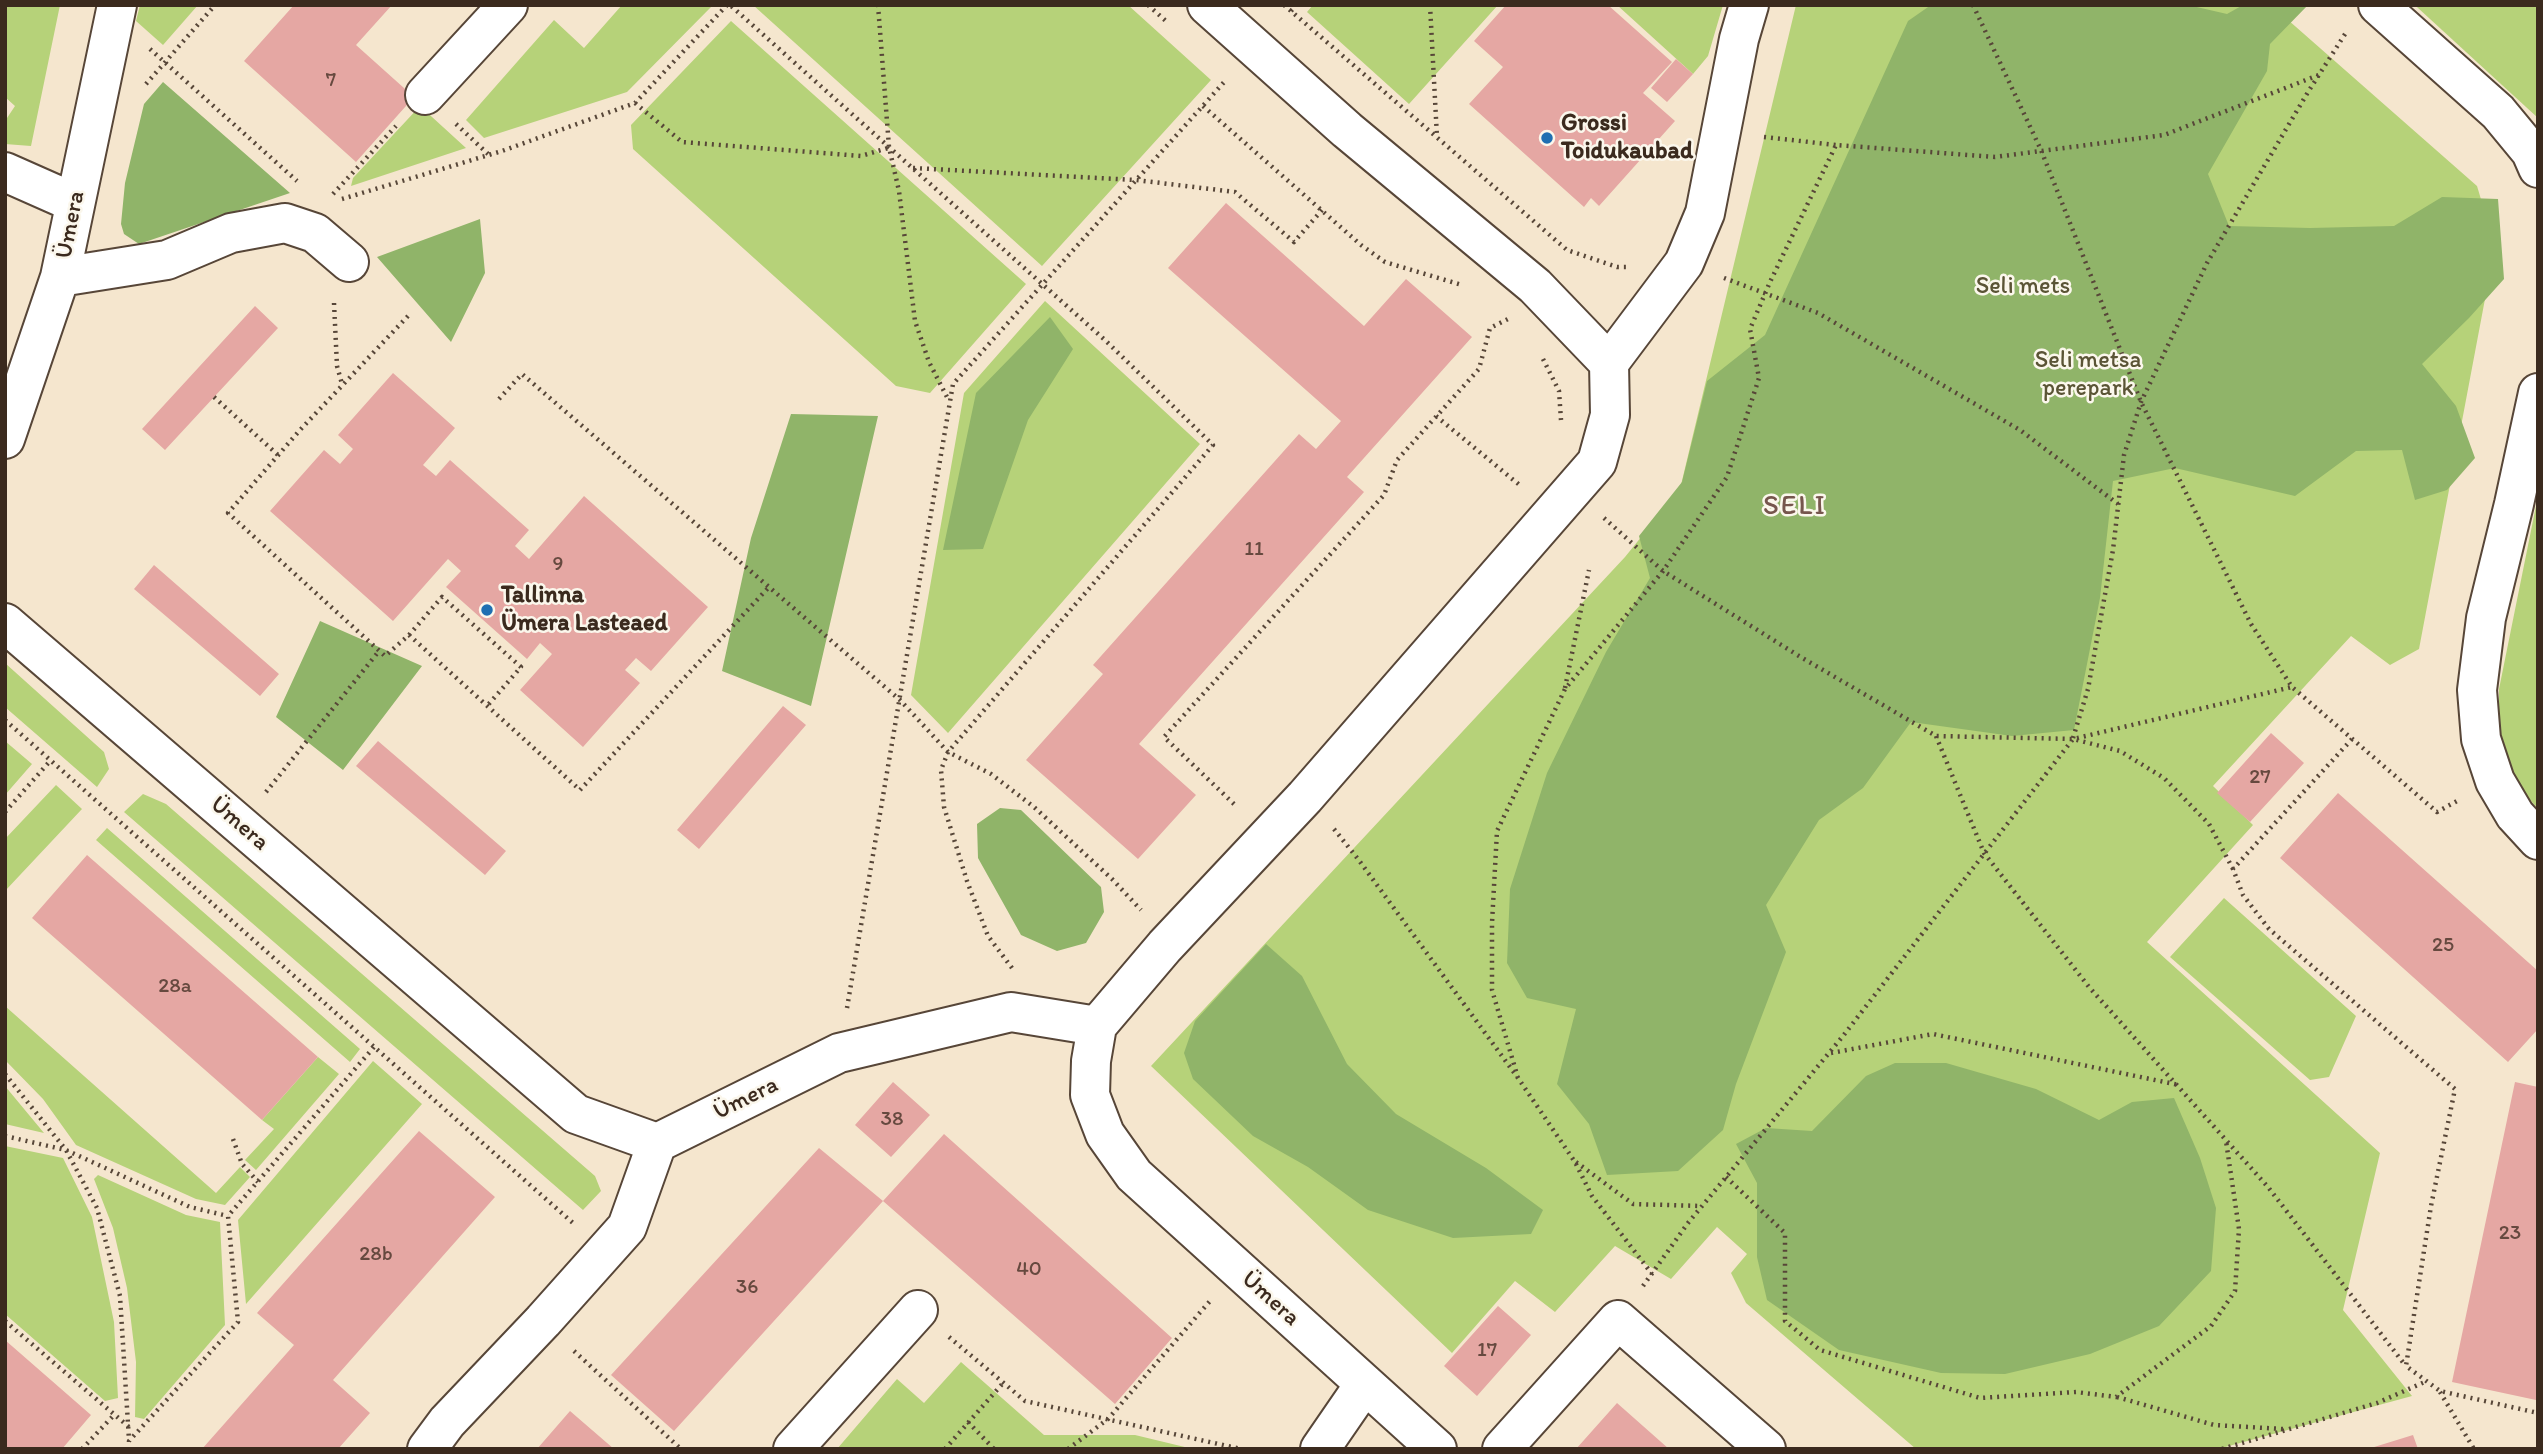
<!DOCTYPE html>
<html>
<head>
<meta charset="utf-8">
<style>
  body { margin:0 }
  #map { position:relative; width:2543px; height:1454px; overflow:hidden; background:#f5e6ce; font-family:Itim,sans-serif }
  canvas { display:block }
  .frame { position:absolute; inset:0; border:7px solid #3b2a1e; pointer-events:none }
</style>
</head>
<body>
<div id="map">
<canvas width="2543" height="1454"></canvas>
<div class="frame"></div>
</div>
<script>
const g = document.querySelector('canvas').getContext('2d');
g.lineJoin = 'round';
function fill(path, color) {
  g.fillStyle = color;
  g.fill(path, 'evenodd');
}
function shape(rows) {
  const path = new Path2D();
  for (const r of rows) {
    path.moveTo(r[0], r[1]);
    for (let i = 2; i < r.length; i += 2) path.lineTo(r[i], r[i + 1]);
  }
  return path;
}
function stroke(path, color, width, dash) {
  g.strokeStyle = color;
  g.lineWidth = width;
  g.lineCap = dash ? 'butt' : 'round';
  g.setLineDash(dash || []);
  g.stroke(path);
}
function write(font, color, halo, rows, align = 'center') {
  g.font = font + ' Itim,sans-serif';
  g.lineWidth = 5;
  g.setLineDash([]);
  g.textBaseline = 'middle';
  g.strokeStyle = halo;
  g.fillStyle = color;
  for (const [text, x, y, turn = 0] of rows) {
    g.save();
    g.translate(x, y);
    g.rotate((+turn || 0) * Math.PI / 180);
    g.textAlign = isNaN(turn) ? turn : align;
    if (halo) g.strokeText(text, 0, 0);
    g.fillText(text, 0, 0);
    g.restore();
  }
}
fill(shape([
  [5,5,60,5,31,146,5,144,5,121,15,106,5,97],
  [140,5,198,5,163,45,136,21],
  [622,5,713,5,627,92,484,138,466,120,554,20,584,48],
  [753,5,1128,5,1211,80,1042,266],
  [1313,5,1498,5,1409,104,1307,12],
  [1617,5,1723,5,1708,56,1693,74],
  [1796,5,2271,5,2477,186,2495,246,2419,649,2390,665,2351,636,2213,786,2253,825,2147,942,2380,1153,2343,1310,2412,1396,2218,1449,1916,1449,1746,1303,1731,1273,1747,1254,1717,1227,1671,1279,1615,1246,1555,1312,1515,1281,1452,1353,1151,1066,1625,557,1680,489],
  [2415,5,2538,5,2538,118,2418,8],
  [731,21,1026,284,930,393,896,386,633,149,631,125],
  [420,106,466,148,351,186,353,178],
  [1045,301,1200,444,948,733,911,695,964,393],
  [2538,496,2538,809,2518,786,2499,739,2499,689],
  [5,663,104,752,109,769,97,787,5,707],
  [5,741,32,764,5,795],
  [56,785,82,809,5,891,5,839],
  [143,794,166,804,595,1176,601,1191,583,1210,124,812],
  [107,828,360,1049,350,1062,96,840],
  [2224,898,2356,1016,2329,1077,2310,1080,2170,957],
  [5,1006,216,1193,240,1167,250,1177,225,1205,196,1199,76,1145,43,1099,5,1060],
  [318,1057,339,1074,256,1170,245,1160,274,1129,262,1120],
  [373,1061,422,1104,246,1304,238,1220],
  [5,1086,44,1133,5,1124],
  [5,1146,63,1158,92,1217,114,1322,118,1398,105,1401,5,1314],
  [98,1175,186,1215,220,1222,225,1325,144,1419,135,1417,136,1362,127,1288,113,1228,94,1179],
  [961,1362,1044,1435,1135,1435,1193,1449,837,1449,897,1379,924,1403]
]), '#b6d279');
fill(shape([
  [1931,5,2188,5,2227,14,2243,5,2308,5,2270,44,2267,71,2208,174,2229,226,2310,228,2394,226,2442,197,2498,199,2504,279,2469,318,2422,364,2456,406,2475,458,2447,490,2415,500,2402,450,2356,451,2295,496,2175,468,2113,481,2100,598,2074,730,2012,736,1911,722,1863,788,1819,820,1766,905,1786,952,1736,1084,1723,1130,1678,1171,1607,1175,1589,1124,1557,1084,1576,1009,1527,998,1507,963,1510,889,1547,773,1606,652,1650,578,1639,536,1682,482,1707,381,1765,335,1908,21],
  [163,82,290,193,139,244,124,234,121,224,125,183,144,104],
  [480,219,485,273,451,342,377,257],
  [1050,317,1073,349,1028,420,983,549,943,550,976,393],
  [791,414,878,416,811,706,722,671,751,538],
  [320,621,422,666,343,770,276,717],
  [1000,808,1021,810,1101,887,1104,912,1086,943,1057,951,1021,935,978,858,977,824],
  [1266,944,1302,976,1347,1064,1396,1114,1486,1168,1543,1210,1531,1234,1453,1238,1368,1210,1308,1167,1253,1136,1193,1079,1184,1053,1195,1021],
  [1895,1063,1946,1063,2036,1089,2099,1120,2132,1102,2174,1098,2200,1158,2216,1208,2211,1271,2159,1326,2090,1354,2005,1374,1941,1373,1839,1350,1767,1300,1757,1257,1757,1183,1736,1144,1766,1128,1812,1131,1866,1076]
]), '#90b469');
fill(shape([
  [294,5,392,5,356,45,414,97,356,162,244,61],
  [1506,5,1608,5,1672,62,1643,93,1675,121,1599,206,1591,198,1584,207,1469,104,1503,67,1474,41],
  [1676,59,1693,74,1667,102,1651,88],
  [1226,203,1364,326,1406,279,1472,337,1347,477,1364,492,1139,744,1196,795,1138,859,1026,760,1103,674,1093,665,1299,434,1316,449,1341,421,1168,268],
  [255,306,278,328,165,450,142,429],
  [393,373,455,428,423,465,436,476,450,460,529,530,515,546,529,559,584,496,708,607,651,671,636,658,625,670,640,683,583,747,520,690,552,654,540,643,527,659,446,587,461,571,448,559,393,621,270,511,324,450,340,464,353,449,338,435],
  [154,565,279,674,260,696,134,589],
  [783,706,806,725,699,849,677,830],
  [2271,733,2304,763,2250,822,2217,793],
  [378,741,506,851,485,875,356,766],
  [2338,793,2538,971,2538,1029,2508,1062,2280,858],
  [87,855,318,1057,262,1120,32,918],
  [893,1082,930,1115,891,1157,855,1125],
  [2515,1082,2538,1087,2536,1400,2452,1382],
  [419,1131,495,1197,333,1380,370,1413,338,1449,202,1449,294,1345,257,1313],
  [944,1134,1172,1338,1115,1404,883,1201],
  [819,1148,883,1201,674,1431,611,1375],
  [1498,1306,1531,1335,1477,1396,1444,1366],
  [5,1340,91,1415,62,1449,5,1449],
  [1617,1403,1669,1449,1576,1449],
  [570,1411,614,1449,537,1449],
  [2413,1435,2418,1449,2372,1449,2371,1448]
]), '#e5a7a3');
const minor = shape([
  [1207,5,1347,130,1535,286,1609,363],
  [2378,5,2498,112,2531,152,2538,168],
  [425,95,508,5],
  [5,172,75,203],
  [60,277,167,260,231,233,285,223,315,233,349,262],
  [2538,393,2514,504,2486,618,2477,690,2481,739,2495,781,2515,815,2538,840],
  [5,439,60,277,117,5],
  [5,623,576,1114,657,1143,839,1053,1011,1012,1097,1026],
  [427,1449,447,1422,543,1321,627,1227,657,1143],
  [793,1449,918,1310],
  [1320,1449,1364,1385],
  [1437,1449,1134,1175,1105,1134,1090,1095,1091,1061,1097,1026,1165,946,1305,797,1597,462,1610,415,1609,363,1684,263,1705,213,1739,39,1749,5],
  [1502,1449,1618,1320,1766,1449]
]);
stroke(minor, '#574638', 42);
stroke(shape([
  [878,5,889,147,899,191,915,321,929,362,949,401],
  [1148,5,1167,22],
  [1284,5,1567,250,1617,267,1627,267],
  [1430,5,1437,137],
  [1973,5,2041,150,2141,402,2251,624,2292,687,2437,812,2457,801],
  [1291,11,1296,5],
  [150,49,297,181],
  [146,84,215,5],
  [635,103,682,142,861,156,888,148],
  [1203,106,1361,245,1385,262,1462,285],
  [456,124,488,154],
  [1764,137,1836,145],
  [913,168,1136,180,1235,192,1294,242,1322,210],
  [333,194,396,126],
  [342,199,502,151,635,103,727,5],
  [1724,278,1818,313,2020,430,2118,504],
  [334,303,337,366,342,384],
  [408,316,300,430,228,513,385,656,409,635,580,790,769,587],
  [1543,359,1559,391,1561,420],
  [214,397,278,455],
  [499,399,522,374,900,700,948,752,1213,445,1106,341,730,5],
  [1436,416,1522,487],
  [1604,518,1663,571,1799,656,1936,736,2073,739,2120,751,2164,778,2209,824,2233,869],
  [409,635,442,597,521,667,487,706],
  [1565,688,1589,570],
  [5,720,573,1223],
  [1936,736,1984,853,2089,987,2268,1187,2405,1365],
  [2073,738,2088,689,2113,550,2124,455,2141,402,2207,263,2308,92,2347,31],
  [2352,739,2233,869,2243,895,2269,929,2455,1089,2431,1206,2406,1366,2440,1391,2538,1413],
  [266,792,379,651],
  [1234,804,1164,737,1384,495,1397,460,1479,369,1490,328,1508,319],
  [5,812,51,760],
  [1334,829,1358,859,1518,1078,1575,1162,1592,1196,1652,1274],
  [1012,968,988,936,967,881,944,807,941,770,948,752,991,774,1034,807,1112,879,1141,910],
  [847,1008,953,384,1226,80],
  [1831,1053,1933,1034,2179,1085],
  [5,1074,66,1150,97,1208,120,1296,129,1440],
  [1518,1078,1492,990,1492,923,1497,831,1565,689,1663,571,1727,477,1759,378,1750,329,1770,282,1836,145,1995,157,2164,135,2319,75],
  [5,1136,66,1150,190,1207,228,1216],
  [233,1139,242,1164,258,1182],
  [1576,1162,1633,1204,1701,1206],
  [1726,1177,1785,1233,1785,1321,1820,1350,1980,1398,2076,1392,2116,1397,2211,1326,2235,1291,2239,1229,2226,1141],
  [1643,1286,1688,1223,1843,1036,2073,739,2292,687],
  [5,1321,129,1427],
  [949,1337,1025,1401,1241,1449],
  [574,1351,681,1449],
  [2440,1392,2474,1449],
  [2117,1397,2214,1425,2283,1429],
  [968,1422,994,1449],
  [82,1449,114,1415],
  [129,1449,129,1441,238,1322,228,1216,374,1047],
  [945,1449,1003,1383],
  [1068,1449,1108,1419,1210,1301],
  [2222,1449,2377,1403,2427,1381]
]), '#574638', 4.5, [2, 5]);
stroke(minor, '#fff', 38);
for (const [x, y, r, color] of [
  [1547,138,7,"#1f6fb2"],
  [487,610,7,"#1f6fb2"]
]) {
  const dot = new Path2D();
  dot.arc(x, y, r, 0, 2 * Math.PI);
  g.fillStyle = color;
  g.fill(dot);
  stroke(dot, '#fbf7ec', 2.5);
}
write('21px', '#66493f', null, [
  ["7",331,81],
  ["11",1254,550],
  ["9",558,565],
  ["27",2260,778],
  ["25",2443,946],
  ["28a",175,987],
  ["38",892,1120],
  ["23",2510,1234],
  ["28b",376,1255],
  ["40",1029,1270],
  ["36",747,1288],
  ["17",1487,1351]
]);
write('bold 24px', '#3b2a1e', '#fbf7ec', [
  ["Grossi",1561,124],
  ["Toidukaubad",1561,152],
  ["Tallinna",501,596],
  ["Ümera Lasteaed",501,624]
], 'left');
write('24px', '#3b2a1e', '#fbf7ec', [
  ["Ümera",71,225,-79],
  ["Ümera",239,824,41],
  ["Ümera",746,1099,-26],
  ["Ümera",1270,1299,42]
]);
write('24px', '#5a5435', '#fbf7ec', [
  ["Seli mets",2023,287],
  ["Seli metsa",2088,361],
  ["perepark",2088,389]
]);
g.letterSpacing = '2px';
write('28px', '#76564d', '#fbf7ec', [
  ["SELI",1795,507]
]);
g.letterSpacing = '0px';
</script>
</body>
</html>
